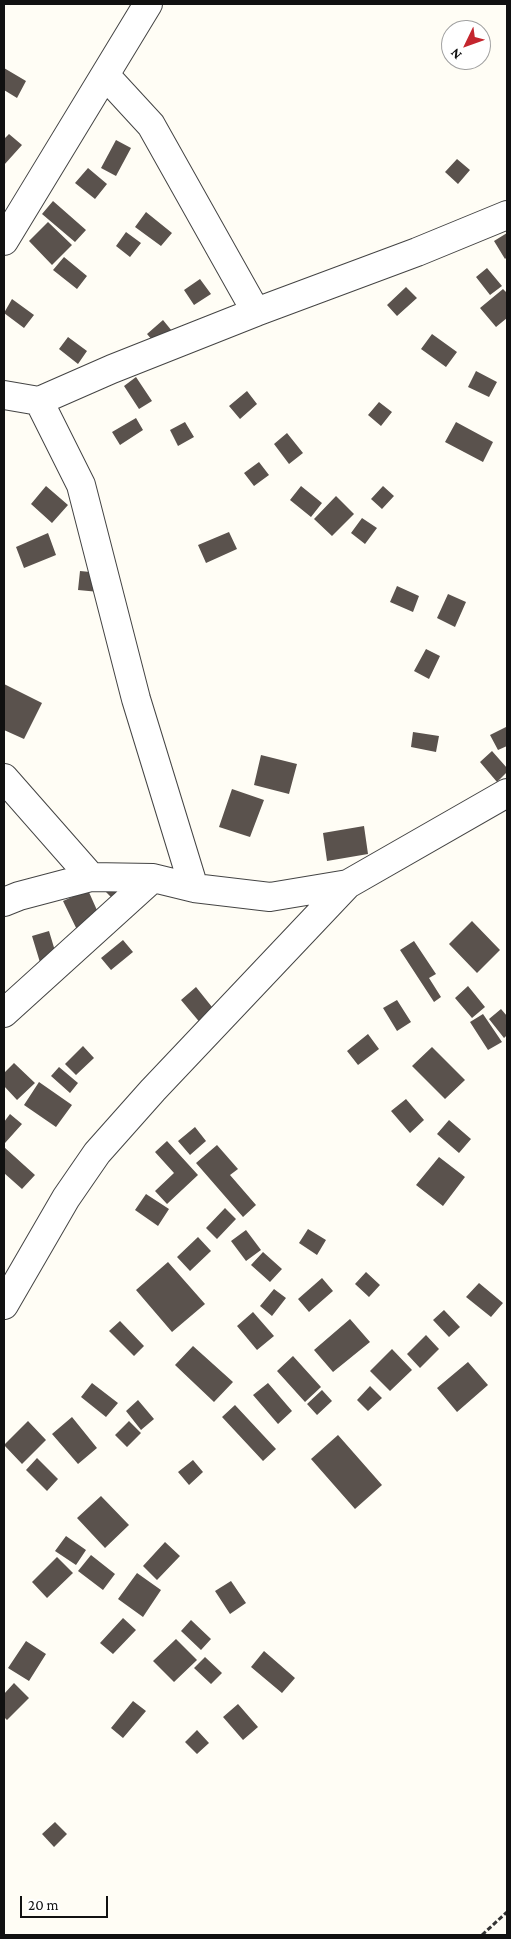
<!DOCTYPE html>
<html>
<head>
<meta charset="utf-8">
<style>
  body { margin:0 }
  #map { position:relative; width:511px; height:1939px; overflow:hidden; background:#fffdf5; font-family:"Crimson Pro",serif }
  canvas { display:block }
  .frame { position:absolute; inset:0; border:5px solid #111; pointer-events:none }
  .north { position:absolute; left:441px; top:20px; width:50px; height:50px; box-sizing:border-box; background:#fff; border:1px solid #a0a0a0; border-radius:50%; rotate:228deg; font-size:14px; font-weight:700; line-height:20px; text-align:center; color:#111 }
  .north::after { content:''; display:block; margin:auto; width:18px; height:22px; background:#c4262e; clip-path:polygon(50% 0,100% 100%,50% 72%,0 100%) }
  .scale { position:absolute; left:20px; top:1896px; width:88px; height:22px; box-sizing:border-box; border:2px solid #111; border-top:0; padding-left:6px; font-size:15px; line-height:18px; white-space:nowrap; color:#111; -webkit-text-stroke:4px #fff; paint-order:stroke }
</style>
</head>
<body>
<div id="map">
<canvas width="511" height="1939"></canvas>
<div class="frame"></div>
<div class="north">N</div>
<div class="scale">20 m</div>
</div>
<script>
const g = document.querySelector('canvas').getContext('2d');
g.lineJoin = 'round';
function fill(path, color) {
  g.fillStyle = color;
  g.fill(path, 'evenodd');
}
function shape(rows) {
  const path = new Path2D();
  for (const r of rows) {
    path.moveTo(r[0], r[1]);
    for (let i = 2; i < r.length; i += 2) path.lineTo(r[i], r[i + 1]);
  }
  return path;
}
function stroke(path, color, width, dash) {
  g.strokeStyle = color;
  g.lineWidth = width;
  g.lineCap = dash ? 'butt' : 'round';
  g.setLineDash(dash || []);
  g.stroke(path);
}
fill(shape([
  [4,68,26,81,17,98,4,90],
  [9,134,22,145,4,165,4,139],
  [116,140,131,148,116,176,101,168],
  [457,159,470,170,458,184,445,172],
  [88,168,107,184,95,199,75,183],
  [53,201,86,230,75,242,42,214],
  [146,212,172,233,161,246,135,227],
  [48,222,72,245,52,265,29,241],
  [126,232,141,243,130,257,116,246],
  [507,233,507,257,505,259,494,241],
  [64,257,87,276,77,289,53,270],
  [487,268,502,286,490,295,476,277],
  [200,279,211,294,194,305,184,290],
  [406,287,417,298,397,316,387,305],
  [503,289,507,293,507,318,496,327,480,308],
  [12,299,34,315,24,328,4,313],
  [163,320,176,336,160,349,147,334],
  [432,334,457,352,446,367,421,349],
  [68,337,87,351,78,364,59,349],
  [476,371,497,382,489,397,468,387],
  [136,377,152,401,139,409,124,386],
  [247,391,257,404,240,419,229,406],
  [379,402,392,412,381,426,368,415],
  [136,418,143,430,120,445,112,432],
  [185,422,194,437,178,446,170,430],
  [456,422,493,442,483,462,445,442],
  [287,433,303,453,289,464,274,444],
  [259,462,269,475,254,486,244,473],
  [46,486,68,505,52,523,31,504],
  [301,486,322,503,311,517,290,500],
  [383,486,394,496,382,509,371,499],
  [336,496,354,514,332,536,314,519],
  [362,518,377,528,365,544,351,533],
  [229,532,237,549,206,563,198,545],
  [48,533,56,555,24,568,16,547],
  [80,571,111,574,110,593,78,590],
  [397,586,419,596,413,612,390,602],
  [448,594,466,602,455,627,437,618],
  [426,649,440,656,429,679,414,671],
  [4,684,42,703,24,739,4,730],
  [506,727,507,746,498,750,490,735],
  [413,732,439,736,436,752,411,747],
  [492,751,507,768,507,772,497,782,480,762],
  [261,755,297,764,289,794,254,785],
  [232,789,264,800,250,837,219,827],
  [364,826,368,854,327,861,323,833],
  [124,866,110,928,81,938,63,901,88,890,100,917,116,902,102,888],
  [472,921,500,950,477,973,449,944],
  [49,931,59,964,42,969,32,936],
  [123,940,133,952,111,970,101,958],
  [414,941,436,974,429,978,441,997,434,1002,400,950],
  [468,986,485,1007,472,1018,455,998],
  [196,987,216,1012,202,1025,181,1000],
  [397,1000,411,1022,397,1031,383,1008],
  [501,1009,507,1016,507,1035,504,1038,489,1019],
  [483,1014,502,1042,488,1050,470,1022],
  [368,1034,379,1049,358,1065,347,1051],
  [83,1046,94,1058,76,1075,65,1064],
  [432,1047,465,1080,445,1099,412,1066],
  [14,1063,35,1083,17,1100,4,1086,4,1073],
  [59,1067,78,1083,70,1093,51,1076],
  [39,1082,72,1105,56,1127,24,1105],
  [406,1099,424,1120,410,1133,391,1111],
  [10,1114,22,1124,5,1143,4,1122],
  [449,1120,471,1139,459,1153,437,1134],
  [195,1127,206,1141,190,1155,178,1141],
  [167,1141,198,1175,167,1204,155,1191,174,1173,155,1152],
  [217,1145,238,1169,230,1175,256,1205,243,1217,196,1163],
  [4,1147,35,1175,22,1189,4,1173],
  [439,1157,465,1177,443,1206,416,1185],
  [146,1194,169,1209,158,1226,135,1210],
  [225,1208,236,1219,217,1239,206,1228],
  [308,1229,326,1240,317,1255,299,1243],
  [246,1230,261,1250,246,1261,231,1241],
  [198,1237,211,1251,190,1271,177,1257],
  [263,1252,282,1269,270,1282,251,1265],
  [168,1262,205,1304,172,1332,136,1290],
  [366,1272,380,1285,369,1297,355,1284],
  [322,1278,333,1291,309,1312,298,1299],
  [479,1283,503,1303,491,1317,466,1297],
  [274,1289,286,1298,272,1316,260,1306],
  [444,1310,460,1327,449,1337,433,1320],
  [253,1312,274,1336,257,1350,237,1326],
  [350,1319,370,1342,333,1372,314,1350],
  [120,1321,144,1346,134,1356,109,1331],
  [426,1335,439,1349,420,1368,407,1354],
  [193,1346,233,1382,214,1402,175,1365],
  [392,1349,412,1370,390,1391,370,1371],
  [293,1356,321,1387,305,1402,277,1371],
  [468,1362,488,1385,457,1412,437,1388],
  [92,1383,118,1403,106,1417,81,1397],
  [268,1383,292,1411,278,1424,253,1395],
  [370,1386,382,1398,368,1411,357,1400],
  [322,1390,332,1401,317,1415,307,1404],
  [138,1400,154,1419,141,1430,126,1411],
  [235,1405,276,1449,263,1461,222,1417],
  [72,1417,97,1448,78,1464,52,1434],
  [28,1421,46,1440,22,1464,4,1445],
  [129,1421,141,1433,127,1447,115,1435],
  [338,1435,382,1485,355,1509,311,1459],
  [37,1458,58,1479,47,1491,26,1470],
  [193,1460,203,1472,189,1485,178,1472],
  [101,1496,129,1525,105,1548,77,1518],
  [66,1536,86,1550,76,1565,55,1551],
  [165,1542,180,1556,157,1580,143,1566],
  [91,1555,115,1574,103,1590,78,1571],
  [57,1557,73,1573,47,1598,32,1582],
  [137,1573,161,1590,143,1617,118,1599],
  [231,1581,246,1603,230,1614,215,1591],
  [123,1618,136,1630,113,1654,100,1643],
  [191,1620,211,1639,201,1650,181,1631],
  [176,1639,197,1660,174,1682,153,1661],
  [26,1641,46,1654,29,1681,8,1668],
  [264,1651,295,1678,282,1693,251,1667],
  [205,1657,222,1673,211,1684,194,1668],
  [14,1683,29,1698,7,1720,4,1717,4,1694],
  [133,1701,146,1711,123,1738,111,1728],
  [238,1704,258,1727,243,1740,223,1717],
  [197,1730,209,1743,197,1754,185,1742],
  [55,1822,67,1834,54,1847,42,1834]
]), '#5a524d');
const minor = shape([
  [105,75,151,125,256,312,417,252,507,215],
  [4,241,148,4],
  [4,395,39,401,112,369,256,312],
  [39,401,81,485,136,699,194,888],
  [4,778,91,877],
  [4,902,19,896,91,877,153,878,194,888,270,897,348,884,507,793],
  [4,1013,153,878],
  [4,1305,66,1198,97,1153,153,1090,348,884]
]);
stroke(minor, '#444', 30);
stroke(shape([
  [482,1935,507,1912]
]), '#333', 3, [5, 2.5]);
stroke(minor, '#fff', 28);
</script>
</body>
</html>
